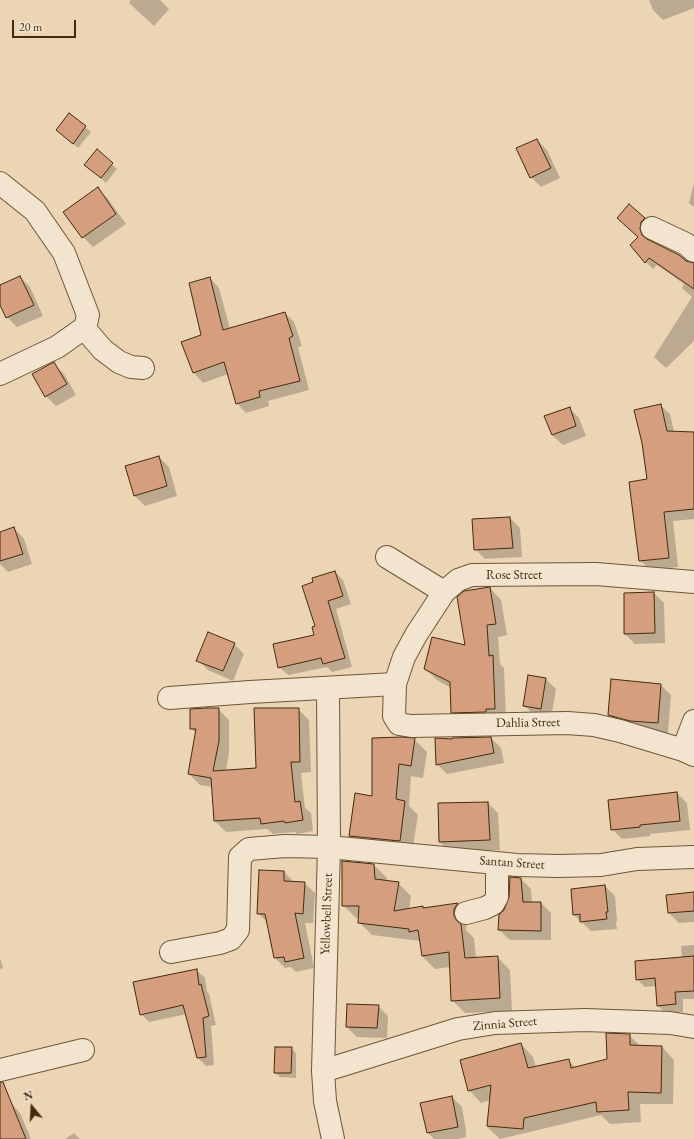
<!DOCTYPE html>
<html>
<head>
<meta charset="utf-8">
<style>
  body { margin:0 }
  #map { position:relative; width:694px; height:1139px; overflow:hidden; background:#ebd5b5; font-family:"EB Garamond",serif }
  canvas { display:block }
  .north { position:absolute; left:12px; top:1087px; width:40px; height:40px; -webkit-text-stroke:3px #f2e4cf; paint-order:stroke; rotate:342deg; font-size:11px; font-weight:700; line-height:16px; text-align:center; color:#432b0b }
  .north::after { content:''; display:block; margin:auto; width:14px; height:18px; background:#432b0b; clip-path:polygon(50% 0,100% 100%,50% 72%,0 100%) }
  .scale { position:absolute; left:12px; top:20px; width:64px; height:18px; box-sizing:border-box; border:2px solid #432b0b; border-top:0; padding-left:5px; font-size:12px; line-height:14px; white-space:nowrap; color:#432b0b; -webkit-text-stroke:3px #f2e4cf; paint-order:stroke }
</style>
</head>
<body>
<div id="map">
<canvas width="694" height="1139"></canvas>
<div class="north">N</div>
<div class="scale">20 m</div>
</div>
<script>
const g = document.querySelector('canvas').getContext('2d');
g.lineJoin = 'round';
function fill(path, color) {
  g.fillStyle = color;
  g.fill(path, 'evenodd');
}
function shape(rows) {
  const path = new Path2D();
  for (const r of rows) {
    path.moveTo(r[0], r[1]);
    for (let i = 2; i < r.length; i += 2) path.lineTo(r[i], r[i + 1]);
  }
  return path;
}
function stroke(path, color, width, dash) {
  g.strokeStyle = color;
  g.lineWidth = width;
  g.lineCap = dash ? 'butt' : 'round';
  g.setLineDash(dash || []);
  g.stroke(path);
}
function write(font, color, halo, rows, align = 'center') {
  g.font = font + ' "EB Garamond",serif';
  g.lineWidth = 3;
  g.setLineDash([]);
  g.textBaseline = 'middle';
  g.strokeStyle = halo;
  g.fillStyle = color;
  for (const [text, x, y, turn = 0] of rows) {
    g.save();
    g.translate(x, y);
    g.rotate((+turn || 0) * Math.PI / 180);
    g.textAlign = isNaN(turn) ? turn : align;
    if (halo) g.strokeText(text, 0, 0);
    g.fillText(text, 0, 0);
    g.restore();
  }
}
fill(shape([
  [131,0,160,0,169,9,154,26,129,3],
  [649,0,694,0,694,8,663,20,653,10],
  [69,114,91,132,78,148,57,130],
  [537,140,547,150,560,178,541,187,531,177],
  [97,151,117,169,106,183,90,169],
  [694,183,694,207,689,203],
  [98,189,108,199,126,224,93,247,83,237],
  [644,219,652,226,647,237,648,241,679,255,691,264,694,264,694,341,666,368,654,357,692,297,682,288,684,284,657,265,653,269,646,262,639,238,625,225],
  [20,277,30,287,43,316,17,327,7,317,0,303,0,286],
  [210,278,219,288,230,329,285,313,294,322,302,346,298,347,309,390,268,401,269,406,246,413,237,403,228,374,203,383,194,373,183,342,203,335],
  [53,364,64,374,76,395,56,406,46,396],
  [660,405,670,414,674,432,694,433,694,519,673,521,678,567,650,570,640,560],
  [569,408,579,418,586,436,563,445,552,435],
  [159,457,169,467,177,496,145,506,134,495],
  [510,518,520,528,522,557,485,559,475,549],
  [14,528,24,539,32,564,8,572,0,564,0,533],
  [335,572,343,580,351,604,336,609,352,667,332,672,327,667,288,675,279,667,316,636,314,583],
  [490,588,501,600,507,635,498,637,500,664,504,668,506,720,463,724,452,712,451,688,437,680,425,669,466,646],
  [654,593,664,603,665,643,635,644,625,634],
  [234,644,244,654,233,681,208,670,198,660],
  [546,679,556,689,551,718,534,715,524,705],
  [661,685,671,695,668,733,640,731,619,725,609,715],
  [218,709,229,720,229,752,226,771,257,768,298,709,309,720,311,772,301,773,305,808,311,813,313,831,297,834,295,832,273,834,267,829,226,832,215,821,213,787,200,785,189,774,196,733,191,728],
  [491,738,501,748,504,763,447,774,437,764,453,740],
  [414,739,427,752,423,778,411,776,409,806,418,815,412,853,363,849,350,836,373,797],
  [677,793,687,803,690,830,650,834,650,836,622,839,612,829],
  [488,803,498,813,500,850,450,852,440,842,439,804],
  [374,865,387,878,387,882,398,883,411,896,409,910,458,904,470,916,467,923,466,930,474,938,476,958,497,957,510,970,512,1011,465,1013,452,1000,450,967,435,969,422,956,420,941,372,935,359,922,359,918,356,918,343,905],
  [260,871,284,872,294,882,304,883,315,893,313,923,305,923,314,968,296,972,291,967,285,968,275,958,268,923,258,913],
  [521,879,531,889,532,903,541,903,551,913,551,940,510,940,499,930,505,911],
  [605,886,615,896,617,921,616,922,617,929,591,931,574,915],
  [694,893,694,922,679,923,669,913,667,896],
  [694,945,694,999,683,999,683,1012,666,1014,658,1006,657,986,645,987,637,979,682,958,681,946],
  [0,958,3,968,0,969],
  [196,970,205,978,207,992,209,994,216,1025,211,1026,214,1065,206,1066,198,1058,187,1014,149,1022,141,1014],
  [378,1006,388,1016,387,1038,357,1037,347,1027],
  [629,1035,641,1047,662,1047,674,1060,673,1104,640,1104,641,1122,610,1124,601,1115,500,1139,487,1127,490,1100,481,1103,469,1090,521,1044,533,1057,536,1067,568,1060,576,1068,608,1060],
  [291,1048,296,1053,296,1078,280,1077,275,1072],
  [452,1097,462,1107,466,1131,466,1137,458,1139,434,1139,428,1133],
  [11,1103,20,1113,31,1139,0,1139,0,1107],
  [74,1133,80,1139,65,1139]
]), '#0003');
const building = shape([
  [69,113,86,126,73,144,56,130,69,113],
  [537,139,551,168,530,178,516,148,537,139],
  [97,149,113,163,101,178,84,165,97,149],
  [98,187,116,214,82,238,63,212,98,187],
  [629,204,645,218,641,222,640,229,642,235,647,239,679,255,686,261,694,263,694,289,649,258,645,263,630,245,638,237,617,218,629,204],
  [20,276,34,305,6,318,0,305,0,285,20,276],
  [210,277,223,330,285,312,293,336,289,338,300,381,259,391,260,397,236,404,224,362,193,373,181,342,201,335,189,283,210,277],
  [54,362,67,384,45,397,32,374,54,362],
  [661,404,667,431,694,432,694,509,664,512,669,558,639,561,629,482,647,479,642,443,634,410,661,404],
  [570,407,576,426,552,435,544,416,570,407],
  [159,456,167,486,134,496,125,466,159,456],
  [510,517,513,548,474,550,472,519,510,517],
  [14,527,23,554,0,561,0,532,14,527],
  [335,571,343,596,328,601,345,658,323,664,321,658,278,668,273,644,314,635,312,627,315,626,302,586,313,582,312,578,335,571],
  [490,587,496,624,487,625,489,656,493,655,495,709,486,709,486,712,451,713,450,682,424,669,432,637,465,645,457,597,464,591,490,587],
  [654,592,655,633,624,634,624,593,654,592],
  [208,632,235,643,223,671,196,661,208,632],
  [528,675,546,678,541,709,523,706,528,675],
  [611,679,661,684,658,723,630,721,608,715,611,679],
  [207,708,219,708,219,741,213,771,256,768,254,708,299,708,300,762,291,762,295,802,300,801,303,820,285,823,284,821,261,824,260,818,214,821,211,778,188,774,196,729,190,729,190,709,207,708],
  [401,737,415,738,411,766,399,764,396,799,405,801,400,841,349,836,355,793,372,796,372,738,401,737],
  [491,737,494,753,436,765,435,738,452,739,452,738,491,737],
  [677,792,680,821,640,825,640,827,611,830,608,800,677,792],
  [488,802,490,840,439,842,438,803,488,802],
  [342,861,374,864,375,879,399,882,394,911,423,906,423,908,458,903,454,909,454,916,457,921,461,924,465,958,498,956,500,998,451,1001,449,952,422,956,418,930,409,932,409,929,358,923,359,906,342,906,342,861],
  [259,870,284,871,284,881,305,882,303,914,295,913,304,958,285,962,284,957,274,958,265,914,257,914,259,870],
  [510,877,521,878,523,902,541,902,541,931,498,930,499,915,504,910,509,897,510,877],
  [605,885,608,912,606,912,607,919,580,922,580,914,573,915,571,889,605,885],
  [694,892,694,911,668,913,666,895,694,892],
  [694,956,694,991,675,992,676,1004,657,1006,655,978,636,980,635,961,694,956],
  [197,969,199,985,201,984,209,1016,203,1018,206,1057,197,1058,183,1005,140,1015,133,982,197,969],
  [347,1004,379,1005,377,1028,346,1027,347,1004],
  [606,1033,630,1034,630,1045,662,1046,661,1093,628,1092,629,1110,597,1112,596,1102,524,1118,523,1129,487,1126,491,1085,468,1091,460,1060,521,1043,528,1068,569,1059,571,1068,607,1059,606,1033],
  [275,1047,292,1047,291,1073,274,1073,275,1047],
  [0,1082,3,1082,26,1139,0,1139,0,1082],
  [452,1096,458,1127,427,1133,420,1103,452,1096]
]);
fill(building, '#d59e7e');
stroke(building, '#432b0b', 1);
const minor = shape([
  [0,183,35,211,64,253,88,315,86,324,84,328,57,347,0,374],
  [652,228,686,244,694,251],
  [84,328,103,350,119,362,131,367,143,368],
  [387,557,444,592],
  [694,582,596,574,472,575,458,580,444,592,416,635,404,657,395,684,394,716,399,724,411,726,567,723,594,725,620,731,683,750,694,755],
  [328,688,329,847,323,1071,325,1101,333,1139],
  [169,698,250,692,395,684],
  [683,750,694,721],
  [466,913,485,908,493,904,497,897,497,863],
  [171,952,220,943,231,939,238,930,240,857,249,849,285,846,329,847,517,865,558,866,601,865,637,859,694,857],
  [0,1070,83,1050],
  [323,1071,458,1029,495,1023,585,1020,670,1023,694,1027]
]);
stroke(minor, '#6d5636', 24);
stroke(minor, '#f2e4cf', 22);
write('13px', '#432b0b', '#f2e4cf', [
  ["Rose Street",514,575],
  ["Dahlia Street",528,723,-1],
  ["Santan Street",512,863,4],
  ["Yellowbell Street",327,914,-88],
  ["Zinnia Street",505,1024,-5]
]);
</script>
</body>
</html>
